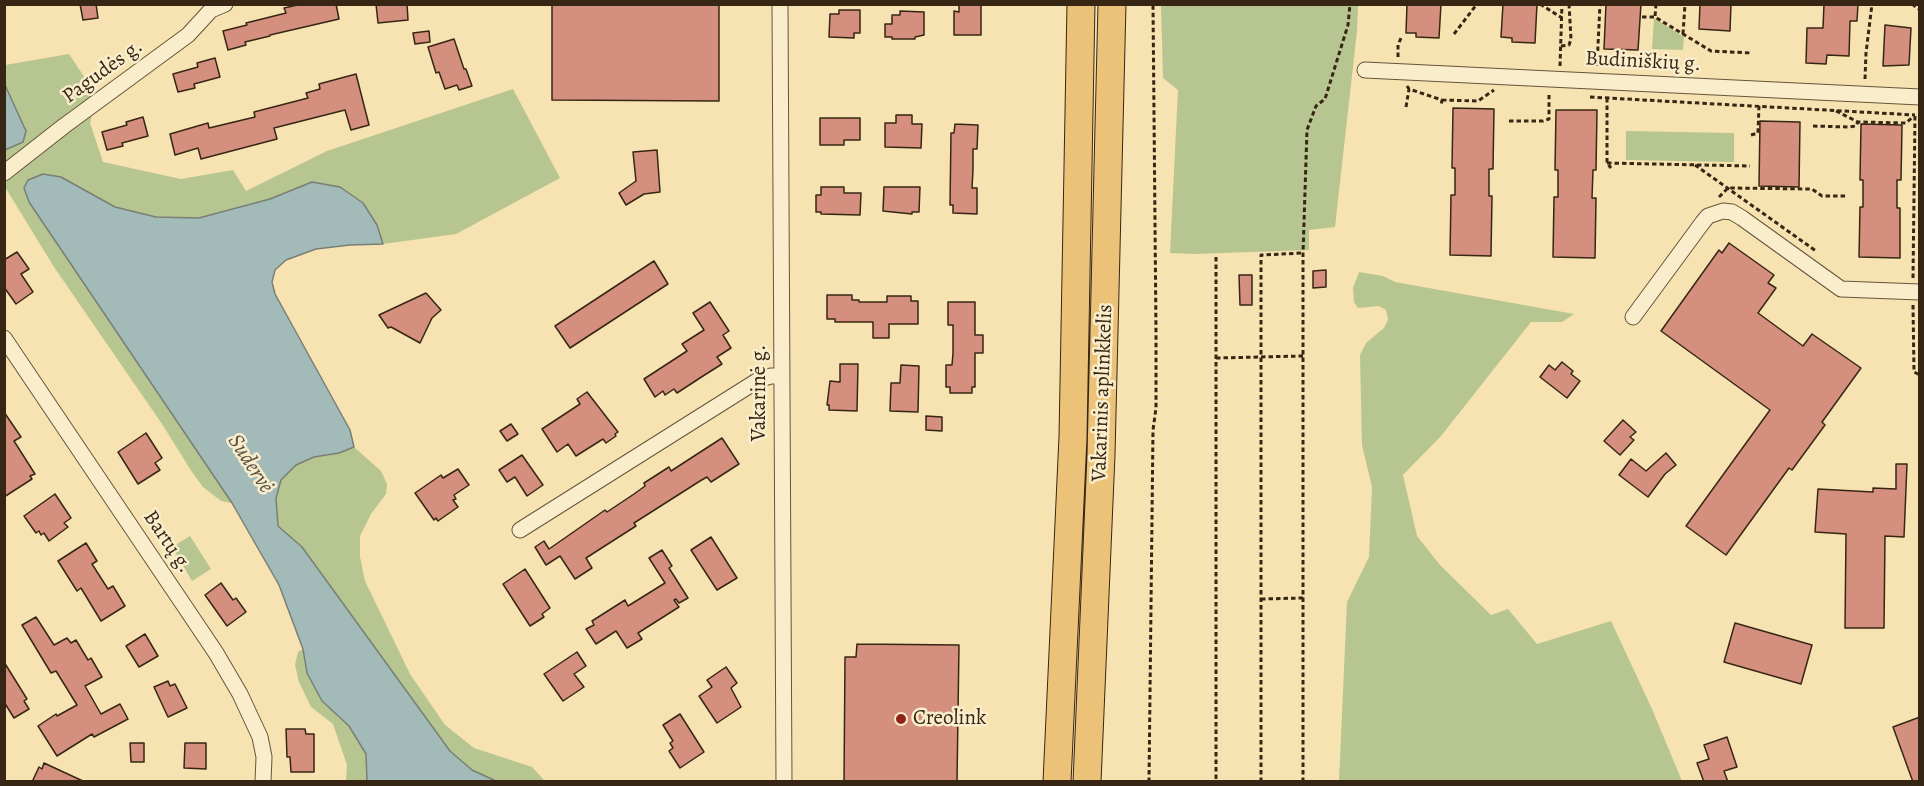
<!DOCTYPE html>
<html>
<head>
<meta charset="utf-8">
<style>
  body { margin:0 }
  #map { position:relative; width:1924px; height:786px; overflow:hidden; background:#f6e3b1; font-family:Alegreya,serif }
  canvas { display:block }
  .frame { position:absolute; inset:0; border:6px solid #372614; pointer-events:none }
</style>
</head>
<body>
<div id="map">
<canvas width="1924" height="786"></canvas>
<div class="frame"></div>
</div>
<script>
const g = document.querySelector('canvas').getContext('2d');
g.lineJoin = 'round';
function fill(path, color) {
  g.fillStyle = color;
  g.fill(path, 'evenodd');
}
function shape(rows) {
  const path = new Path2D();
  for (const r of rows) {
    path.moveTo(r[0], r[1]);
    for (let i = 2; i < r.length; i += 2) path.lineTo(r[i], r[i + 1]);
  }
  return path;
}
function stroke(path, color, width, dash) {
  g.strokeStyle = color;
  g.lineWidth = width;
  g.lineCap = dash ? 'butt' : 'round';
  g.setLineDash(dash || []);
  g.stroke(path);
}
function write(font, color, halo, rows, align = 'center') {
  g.font = font + ' Alegreya,serif';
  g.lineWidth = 5;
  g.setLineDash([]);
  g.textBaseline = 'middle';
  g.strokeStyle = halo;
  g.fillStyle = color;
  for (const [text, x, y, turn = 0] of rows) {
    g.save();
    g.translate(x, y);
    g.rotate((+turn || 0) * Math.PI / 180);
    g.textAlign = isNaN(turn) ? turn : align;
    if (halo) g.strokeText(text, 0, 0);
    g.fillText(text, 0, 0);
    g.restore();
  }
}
fill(shape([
  [1161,5,1358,5,1357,31,1335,227,1309,230,1309,250,1194,254,1170,253,1178,90,1163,78],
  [1654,18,1684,37,1683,50,1652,49],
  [69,54,97,96,90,123,103,162,181,179,233,170,246,191,327,151,513,89,560,178,456,234,383,244,377,225,312,182,270,199,199,218,156,217,115,207,61,177,29,202,232,503,221,501,203,487,192,472,162,424,54,267,5,187,5,150,26,131,5,85,5,65],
  [1626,131,1734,133,1734,162,1626,160],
  [1359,272,1383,276,1395,282,1574,314,1562,322,1531,322,1441,436,1403,475,1417,536,1440,565,1491,615,1508,609,1537,644,1611,621,1652,709,1682,781,1339,781,1347,602,1369,557,1372,487,1362,445,1360,355,1366,343,1384,328,1388,320,1386,310,1379,306,1358,308,1354,302,1353,288],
  [354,447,381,471,387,484,386,494,371,514,360,536,360,557,365,581,410,674,445,725,474,748,532,767,545,781,496,781,472,770,450,751,302,547,278,527,276,498,281,480,296,465,314,457,339,453],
  [190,536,211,569,192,581,172,547],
  [303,649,307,673,322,701,349,726,366,754,367,781,346,781,347,765,333,724,311,707,299,682,295,665,298,652]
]), '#b7c590');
const water = shape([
  [5,85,26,131,23,142,5,150,5,85],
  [43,174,61,177,115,207,156,217,199,218,270,199,312,182,340,187,363,203,377,225,383,244,350,245,316,249,286,260,275,270,272,282,275,294,350,430,354,447,339,453,314,457,296,465,281,480,276,498,278,526,302,547,450,751,472,770,496,781,367,781,366,754,349,726,322,701,307,673,303,649,279,585,232,503,29,202,24,188,28,180,43,174]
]);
fill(water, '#a3bbb8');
stroke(water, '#787f76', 1.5);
const building = shape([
  [80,4,96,4,98,18,83,20,80,4],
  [302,4,336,4,339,19,270,35,270,36,245,42,246,45,228,50,223,31,247,25,246,23,286,13,284,8,302,4],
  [376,4,407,4,408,20,378,23,376,4],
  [552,4,719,4,719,101,552,100,552,4],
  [959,4,981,4,981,35,954,35,954,11,959,12,959,4],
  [1407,4,1441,4,1439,38,1416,37,1416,33,1406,33,1407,4],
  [1503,4,1537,4,1535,43,1512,42,1512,38,1501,37,1503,4],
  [1606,4,1641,4,1638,50,1604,49,1606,4],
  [1700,4,1731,4,1730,31,1699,29,1700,4],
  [1824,4,1858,4,1857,21,1850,21,1849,56,1827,55,1826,64,1806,63,1807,28,1823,28,1824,4],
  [839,10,860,10,860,33,854,33,854,38,829,37,830,14,839,14,839,10],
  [900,11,924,12,924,35,915,37,915,39,892,39,892,37,885,37,885,24,892,24,892,15,900,15,900,11],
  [1885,25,1911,28,1909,65,1883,66,1885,25],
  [429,31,430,42,415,44,413,33,429,31],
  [454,39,464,69,466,69,472,86,459,90,457,85,445,89,439,72,436,73,428,47,454,39],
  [215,58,220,77,194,84,195,88,178,92,173,74,198,67,197,63,215,58],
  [356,74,369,125,351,130,345,110,274,128,277,139,201,159,198,148,175,155,170,134,208,123,209,128,255,117,254,112,308,98,306,93,320,89,319,84,356,74],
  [1453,108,1494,109,1493,169,1489,169,1489,196,1492,196,1491,256,1450,255,1451,195,1455,195,1455,168,1452,168,1453,108],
  [1556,110,1597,110,1596,170,1593,170,1592,198,1596,198,1595,258,1553,257,1554,197,1558,197,1558,170,1555,170,1556,110],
  [896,115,912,115,912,124,922,124,921,148,885,147,885,123,896,123,896,115],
  [143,117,148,136,122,143,123,146,107,150,102,132,127,125,126,122,143,117],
  [820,118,860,118,860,140,844,140,844,145,820,145,820,118],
  [1760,121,1800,122,1799,187,1759,186,1760,121],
  [955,124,978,125,977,149,973,149,973,170,972,188,977,188,977,214,953,213,953,205,950,205,951,133,954,133,955,124],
  [1861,124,1902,125,1901,180,1897,180,1897,208,1900,208,1900,258,1859,257,1860,207,1863,207,1863,180,1860,180,1861,124],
  [657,150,660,192,644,194,626,205,619,193,636,181,633,152,657,150],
  [821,187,844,187,844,193,861,193,860,215,821,214,821,212,816,212,816,195,821,195,821,187],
  [884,187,920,187,919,212,912,212,912,214,883,211,884,187],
  [1729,243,1774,275,1768,283,1776,288,1758,313,1803,346,1812,334,1861,368,1822,422,1825,425,1792,470,1789,468,1726,555,1686,526,1770,410,1661,331,1719,250,1722,253,1729,243],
  [17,252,29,269,21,274,33,292,16,304,4,287,4,260,17,252],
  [654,261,668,284,570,348,555,326,654,261],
  [1326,270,1326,287,1313,288,1313,271,1326,270],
  [1239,275,1252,275,1252,305,1240,305,1239,275],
  [426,293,441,310,432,318,420,343,391,327,388,328,379,315,426,293],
  [827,295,852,295,852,300,859,300,859,302,887,302,887,296,911,296,911,301,918,301,918,324,889,324,889,338,873,338,873,322,835,322,835,319,827,319,827,295],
  [710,302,729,331,723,335,731,348,717,357,722,364,703,376,677,393,674,389,665,395,663,391,655,397,644,379,687,351,682,344,704,330,693,313,710,302],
  [948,302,975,302,975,335,983,335,983,353,975,353,975,387,972,387,972,393,950,393,950,387,946,387,946,365,952,365,953,353,953,325,948,325,948,302],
  [1562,362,1573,371,1571,374,1580,381,1567,398,1540,377,1549,365,1555,370,1562,362],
  [840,364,858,364,857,411,829,410,829,405,827,405,830,381,840,382,840,364],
  [901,365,919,366,918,412,890,411,891,383,900,383,901,365],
  [587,392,618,432,615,434,616,436,606,443,603,439,576,456,568,444,557,452,542,429,580,404,577,399,587,392],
  [4,412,21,437,14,441,35,474,30,476,32,479,4,497,4,412],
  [926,416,942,417,942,431,926,430,926,416],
  [1623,420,1636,432,1630,437,1634,440,1620,455,1604,441,1623,420],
  [511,424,518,434,507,441,500,431,511,424],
  [146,433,162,458,155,463,160,470,138,484,118,452,146,433],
  [722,438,739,464,711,482,707,477,700,481,634,523,636,526,586,558,592,568,575,579,560,556,546,565,535,547,544,541,549,549,605,510,607,512,634,494,645,486,644,483,669,467,671,471,722,438],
  [1666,453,1676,465,1665,474,1648,497,1619,475,1631,459,1646,471,1666,453],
  [522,455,543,485,527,496,515,477,507,482,499,470,522,455],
  [1896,464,1907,464,1904,537,1885,536,1884,628,1845,628,1846,534,1815,532,1818,489,1873,492,1873,488,1896,489,1896,464],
  [458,469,469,485,454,495,456,499,453,500,458,507,438,521,436,518,434,520,415,493,441,475,443,478,458,469],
  [55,494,71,518,64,523,68,527,49,541,44,533,41,535,39,531,36,533,24,516,55,494],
  [711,537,737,578,717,590,691,550,711,537],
  [86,543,97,561,92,564,108,589,113,586,125,606,101,621,81,588,77,591,58,561,86,543],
  [662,550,672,566,669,568,688,598,679,603,676,599,674,600,679,607,638,633,642,639,627,648,616,631,596,644,586,629,594,625,592,621,625,600,628,606,665,583,649,558,662,550],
  [525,569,550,608,542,614,544,617,530,626,503,584,525,569],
  [221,583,233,600,236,598,246,612,227,626,205,595,221,583],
  [36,617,54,645,67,638,71,643,76,640,88,660,91,658,102,677,85,686,101,714,120,704,128,719,94,737,92,734,57,756,38,726,56,714,57,716,77,705,56,671,51,673,22,625,36,617],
  [1735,623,1812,645,1801,684,1724,662,1735,623],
  [145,634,158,656,139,667,126,646,145,634],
  [857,644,959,645,957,782,844,782,845,657,856,657,857,644],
  [577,652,586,666,574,674,584,687,563,701,544,674,577,652],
  [4,662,27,699,24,701,29,709,14,718,4,702,4,662],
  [726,667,737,683,731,688,741,707,717,723,699,696,712,687,707,680,726,667],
  [168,681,170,686,175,684,187,708,168,717,154,687,168,681],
  [680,714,704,752,680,768,669,751,673,748,670,743,673,741,663,725,680,714],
  [1920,717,1920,782,1913,782,1893,727,1920,717],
  [286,729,305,729,306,734,314,734,314,772,291,772,290,757,287,757,286,729],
  [1727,737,1737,767,1724,771,1728,782,1704,782,1697,763,1709,759,1704,745,1727,737],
  [130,743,144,743,144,762,131,762,130,743],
  [185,743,206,743,206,769,184,768,185,743],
  [44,763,85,782,32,782,39,767,42,769,44,763]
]);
fill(building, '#d48f7e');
stroke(building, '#372614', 1.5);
const street = shape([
  [780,4,784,782],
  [1365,70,1920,97],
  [4,173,64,126,188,35,211,10,225,4],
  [1633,317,1703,222,1708,216,1723,211,1732,212,1742,218,1841,289,1920,292],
  [4,338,216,653,240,694,260,737,264,757,263,782],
  [520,530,760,379,771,376,781,376]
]);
const highway = shape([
  [1057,782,1073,437,1081,4],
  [1087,782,1101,455,1112,4]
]);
stroke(street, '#67553b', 17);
stroke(highway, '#372614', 29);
stroke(shape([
  [1540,4,1562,18],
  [1656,4,1655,17,1711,51,1752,53],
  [1912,4,1920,10],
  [1642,17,1655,17],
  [1454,34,1477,4],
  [1683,34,1685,4],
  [1561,46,1569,45,1571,39,1569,4],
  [1398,57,1398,45,1401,38],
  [1560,66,1562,4],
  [1597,66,1600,4],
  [1865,79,1866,53,1872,4],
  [1407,86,1409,89,1442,100,1441,106],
  [1590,97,1915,115],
  [1607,98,1607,163,1611,168],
  [1442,100,1478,101,1494,90],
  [1406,107,1409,89],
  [1836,111,1858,122,1906,123,1914,116],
  [1509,121,1543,121,1549,119,1549,95],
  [1813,126,1848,127,1856,126,1858,122],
  [1751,135,1758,133,1759,106],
  [1607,163,1750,166],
  [1695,165,1816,251],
  [1719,197,1728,188,1812,189,1822,196,1847,196],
  [1216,257,1216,782],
  [1913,278,1915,114],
  [1913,305,1914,372,1920,375],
  [1216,358,1303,356],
  [1261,599,1303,598],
  [1149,782,1153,430,1156,408,1156,333,1153,4],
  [1261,782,1261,255,1303,253],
  [1303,782,1303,253,1307,130,1316,106,1325,99,1348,25,1350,4]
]), '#372614', 3, [4.5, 3]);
stroke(street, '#f9edcc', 15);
stroke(highway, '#ebc278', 27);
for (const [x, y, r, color] of [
  [901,719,6,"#8f2418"]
]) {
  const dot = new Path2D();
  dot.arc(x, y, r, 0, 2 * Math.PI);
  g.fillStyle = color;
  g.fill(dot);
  stroke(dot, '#f9edcc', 2);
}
write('21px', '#372614', '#f9edcc', [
  ["Budiniškių g.",1643,62,3],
  ["Pagudės g.",103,72,-36],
  ["Vakarinė g.",760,393,-90],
  ["Vakarinis aplinkkelis",1103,393,-88],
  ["Bartų g.",167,542,56]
]);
write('21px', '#372614', '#f9edcc', [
  ["Creolink",913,719]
], 'left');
write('italic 22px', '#575345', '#f9edcc', [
  ["Sudervė",250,464,57]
]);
</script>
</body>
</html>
